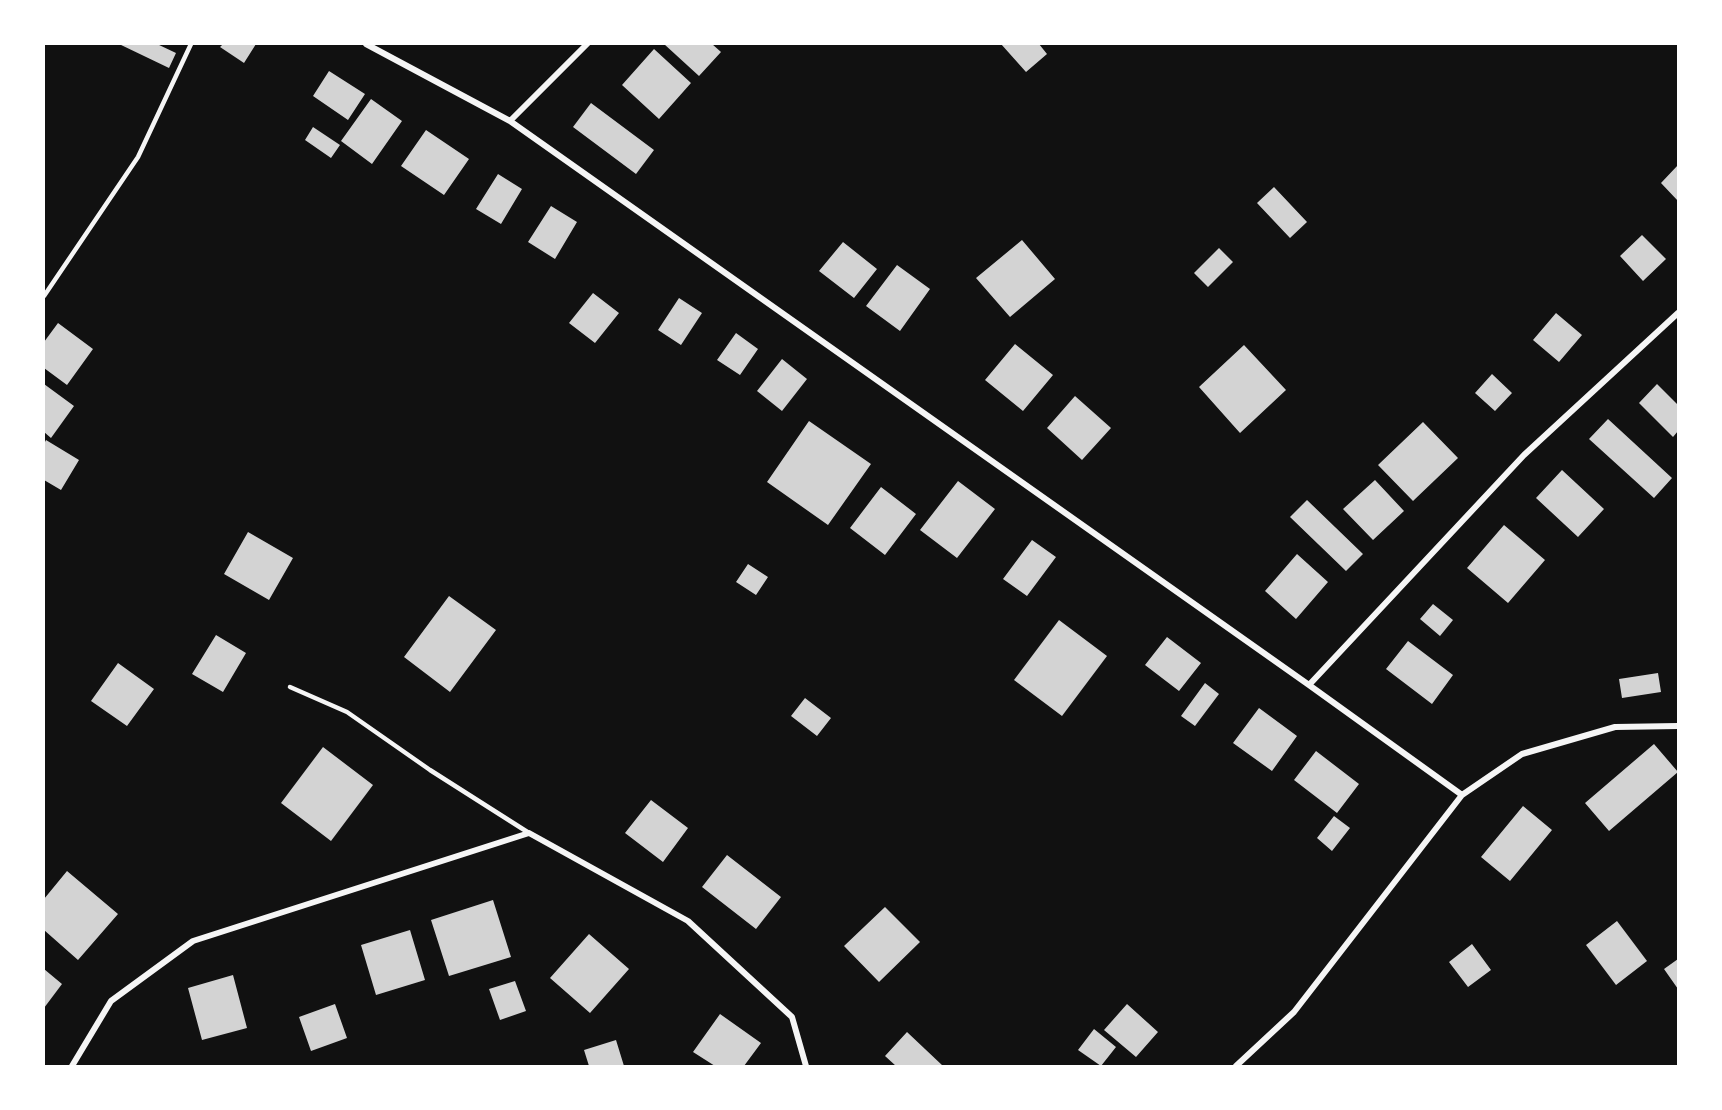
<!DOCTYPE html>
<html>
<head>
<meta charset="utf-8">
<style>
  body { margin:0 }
  #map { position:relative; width:1722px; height:1110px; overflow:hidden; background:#111; font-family:"Source Sans 3",sans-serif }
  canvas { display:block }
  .frame { position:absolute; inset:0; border:45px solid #fff; pointer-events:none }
</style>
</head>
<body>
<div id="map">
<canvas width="1722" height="1110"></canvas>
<div class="frame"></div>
</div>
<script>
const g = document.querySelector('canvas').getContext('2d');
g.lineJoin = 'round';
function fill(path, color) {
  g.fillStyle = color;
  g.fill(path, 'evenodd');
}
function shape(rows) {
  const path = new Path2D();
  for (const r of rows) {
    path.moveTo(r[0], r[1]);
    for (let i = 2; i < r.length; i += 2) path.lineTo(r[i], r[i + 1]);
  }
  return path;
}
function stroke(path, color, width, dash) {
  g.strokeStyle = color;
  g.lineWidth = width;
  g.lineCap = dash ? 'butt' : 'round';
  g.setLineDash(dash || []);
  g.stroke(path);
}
fill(shape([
  [119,44,157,44,176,53,169,68],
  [223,44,256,44,244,63,220,47],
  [664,44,712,44,721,52,699,76],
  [1001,44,1039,44,1047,54,1026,72],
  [654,49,691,83,659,119,622,85],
  [329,71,365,94,348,120,313,96],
  [371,99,402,121,372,164,341,141],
  [591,103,654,150,636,174,573,127],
  [313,127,340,145,331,158,305,140],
  [426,130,469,159,444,195,401,166],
  [1678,165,1678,201,1661,183],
  [498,174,522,189,501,224,476,209],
  [1274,187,1307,222,1290,238,1257,203],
  [551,206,577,222,555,259,528,242],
  [1642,235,1666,259,1643,281,1620,256],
  [1022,240,1055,279,1010,317,976,278],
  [843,242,877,269,854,298,819,271],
  [1219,248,1233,262,1208,287,1194,273],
  [897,265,930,289,900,331,866,306],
  [593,293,619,313,595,343,569,323],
  [679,298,702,313,681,345,658,330],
  [1556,313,1582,335,1559,362,1533,340],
  [58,323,93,349,67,385,44,368,44,342],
  [736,333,758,349,740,375,717,360],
  [1015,344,1053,375,1023,411,985,380],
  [1244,345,1286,390,1240,433,1199,387],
  [782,359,807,379,782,411,757,391],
  [1492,374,1512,393,1495,411,1475,393],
  [44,384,74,406,51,438,44,432],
  [1657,384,1678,405,1678,431,1673,437,1639,403],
  [1075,396,1111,428,1082,460,1047,428],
  [1608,419,1672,478,1654,498,1589,439],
  [809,421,871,464,828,525,767,482],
  [1423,422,1458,458,1413,501,1378,465],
  [46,440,79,460,61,490,44,480,44,444],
  [1562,470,1604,509,1578,537,1536,498],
  [1375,480,1404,511,1373,540,1343,509],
  [958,481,995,509,957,558,920,530],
  [881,487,916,514,885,555,850,528],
  [1307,500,1363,554,1346,571,1290,517],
  [1504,525,1545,560,1508,603,1467,568],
  [248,532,293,558,269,600,224,574],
  [1032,540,1056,557,1027,596,1003,579],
  [1297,554,1328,582,1296,619,1265,591],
  [748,564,768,577,756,595,736,582],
  [449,596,496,630,450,692,404,657],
  [1433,604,1453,620,1440,636,1420,619],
  [1059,620,1107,656,1062,716,1014,680],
  [216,635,246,653,223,692,192,674],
  [1167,637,1201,663,1179,691,1145,665],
  [1408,641,1453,675,1432,704,1386,669],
  [118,663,154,689,127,726,91,701],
  [1658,673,1661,692,1622,698,1619,679],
  [1205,683,1219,694,1195,726,1181,716],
  [805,698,831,718,817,736,791,716],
  [1259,708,1297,736,1272,771,1233,743],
  [1654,744,1678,772,1609,831,1585,803],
  [323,747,373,785,331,841,281,803],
  [1316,751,1359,784,1337,813,1294,780],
  [651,800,688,828,663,862,625,833],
  [1523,806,1552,830,1510,881,1481,857],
  [1334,816,1350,828,1332,851,1317,838],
  [727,855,781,897,756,929,702,887],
  [67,871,118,914,78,960,44,930,44,899],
  [493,900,511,957,449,976,431,920],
  [885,907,920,942,879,982,844,946],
  [1617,921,1647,961,1616,985,1586,945],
  [410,930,425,980,376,995,361,945],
  [589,934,629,969,590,1013,550,978],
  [1472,944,1491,970,1468,987,1449,962],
  [1678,959,1678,989,1664,969],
  [44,969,62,984,44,1008],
  [233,975,247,1028,202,1040,188,988],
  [515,981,526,1011,500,1020,489,989],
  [335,1004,347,1038,311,1051,299,1017],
  [1127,1004,1158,1032,1136,1057,1104,1030],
  [720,1014,761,1043,744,1066,715,1066,693,1052],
  [1094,1029,1116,1047,1101,1066,1078,1050],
  [907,1032,943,1066,896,1066,885,1056],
  [616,1040,624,1066,589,1066,584,1050]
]), '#d3d3d3');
stroke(shape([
  [44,296,138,157,191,44],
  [290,687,347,712,430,770,529,833]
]), '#f5f5f5', 4.5);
stroke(shape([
  [366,44,510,121,1309,685,1462,795],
  [510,121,587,44],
  [1309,685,1524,455,1678,313],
  [72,1066,111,1001,193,941,529,833,688,921,792,1017,806,1066],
  [1236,1066,1294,1012,1462,795,1522,754,1615,727,1678,726]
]), '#f5f5f5', 6);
</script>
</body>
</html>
